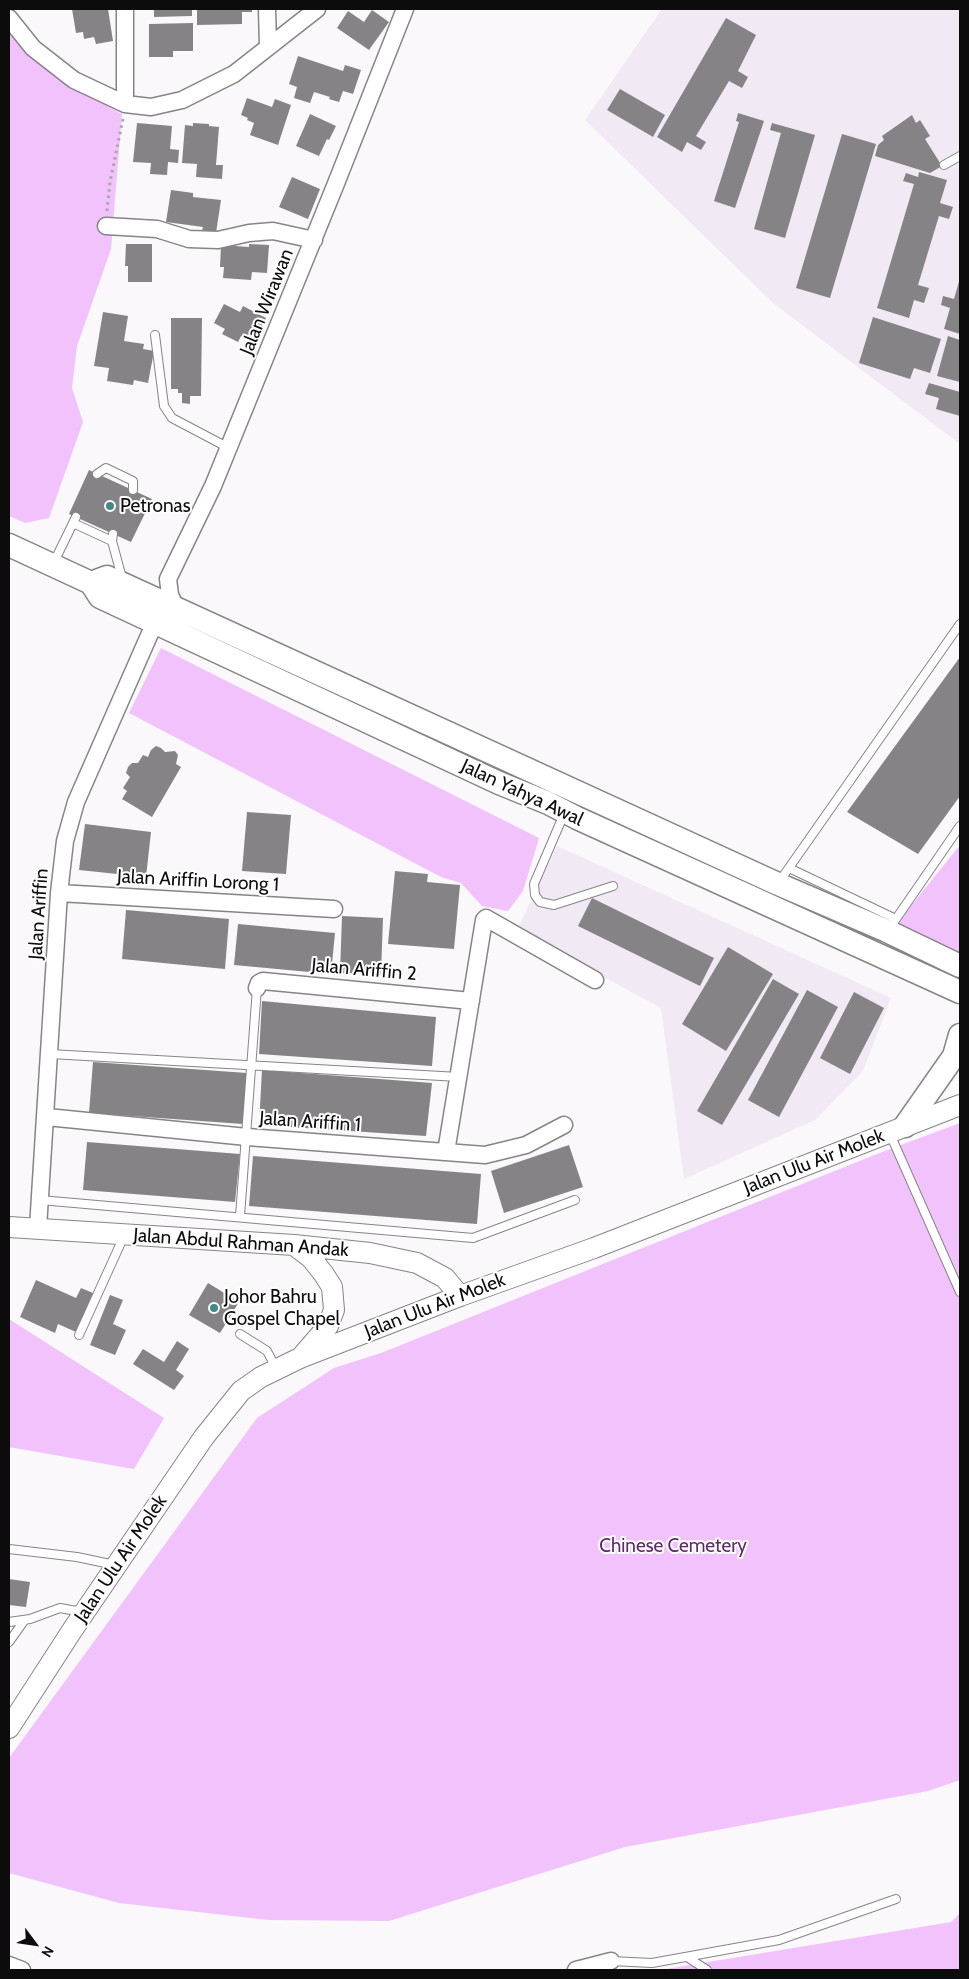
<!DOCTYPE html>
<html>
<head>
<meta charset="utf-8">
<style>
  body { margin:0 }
  #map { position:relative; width:969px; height:1979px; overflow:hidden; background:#fbf8fc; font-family:Cabin,sans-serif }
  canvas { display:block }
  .frame { position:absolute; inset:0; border:10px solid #0d0c0d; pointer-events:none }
  .north { position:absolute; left:10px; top:1919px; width:50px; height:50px; -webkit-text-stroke:4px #fff; paint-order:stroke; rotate:121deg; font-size:14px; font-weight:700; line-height:20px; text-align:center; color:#0d0c0d }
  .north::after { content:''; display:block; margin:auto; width:18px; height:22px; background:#0d0c0d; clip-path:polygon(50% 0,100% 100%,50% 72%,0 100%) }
</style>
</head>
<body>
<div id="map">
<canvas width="969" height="1979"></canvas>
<div class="frame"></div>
<div class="north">N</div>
</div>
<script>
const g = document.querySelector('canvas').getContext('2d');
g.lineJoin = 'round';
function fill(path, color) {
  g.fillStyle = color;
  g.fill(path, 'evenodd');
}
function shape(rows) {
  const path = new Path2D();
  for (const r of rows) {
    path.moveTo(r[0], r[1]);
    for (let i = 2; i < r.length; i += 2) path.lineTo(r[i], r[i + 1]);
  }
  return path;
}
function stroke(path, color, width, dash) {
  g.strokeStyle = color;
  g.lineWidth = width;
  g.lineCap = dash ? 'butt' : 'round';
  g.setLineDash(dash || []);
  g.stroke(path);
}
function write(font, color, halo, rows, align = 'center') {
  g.font = font + ' Cabin,sans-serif';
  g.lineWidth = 4;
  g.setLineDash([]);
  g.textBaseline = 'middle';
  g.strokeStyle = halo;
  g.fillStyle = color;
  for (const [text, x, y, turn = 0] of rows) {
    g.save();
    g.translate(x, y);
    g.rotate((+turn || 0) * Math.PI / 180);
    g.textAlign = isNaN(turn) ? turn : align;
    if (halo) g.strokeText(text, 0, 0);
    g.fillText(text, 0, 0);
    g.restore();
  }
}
fill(shape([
  [662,9,960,9,960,444,773,303,585,120],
  [557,846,891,998,863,1071,815,1120,684,1179,661,1008,517,930]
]), '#f1e9f3');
fill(shape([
  [9,24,81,92,122,114,111,249,77,346,72,388,83,422,49,518,25,523,9,516],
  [161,648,539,838,523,891,508,911,482,906,461,883,441,877,129,713],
  [960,845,960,959,894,927],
  [960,1123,960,1780,928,1791,625,1847,389,1921,268,1920,119,1903,9,1873,9,1758,257,1418,334,1368,381,1353,882,1152],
  [9,1319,164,1418,134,1469,9,1447],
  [960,1913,960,1970,660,1970,951,1922]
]), '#f1c2fb');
fill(shape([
  [72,9,108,9,113,41,96,44,94,37,84,39,83,32,76,33],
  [154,9,192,9,192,16,154,17],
  [197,9,252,9,252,12,242,12,242,24,197,25],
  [372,10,389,22,369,50,337,28,348,11,364,22],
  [726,18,756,35,738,71,748,77,742,88,729,81,696,136,706,142,701,150,687,142,682,152,657,137],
  [193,23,193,51,173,51,173,57,149,57,149,24],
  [298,56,343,71,345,65,361,70,353,94,343,91,339,102,329,99,330,97,314,92,310,103,294,98,297,87,289,84],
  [620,89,665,115,653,137,607,110],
  [247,98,272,107,275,99,291,105,278,145,250,135,254,123,247,120,248,118,241,115],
  [738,113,764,121,735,208,714,201,739,122,736,121],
  [310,114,336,126,329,140,327,139,319,156,296,146],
  [912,115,916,123,920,120,930,136,925,139,942,166,930,173,875,156,878,145,884,140,882,136],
  [137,123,172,126,170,149,179,150,178,163,168,162,167,175,150,174,151,163,133,162],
  [193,123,209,124,209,126,219,127,216,165,223,165,222,179,196,177,197,164,182,163,185,125,193,126],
  [772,123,815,135,785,238,754,229,781,133,770,130],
  [842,134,876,144,830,298,796,288],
  [919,172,947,180,940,203,953,207,949,219,939,216,918,285,929,288,924,303,914,300,909,318,877,308,914,184,903,181,906,173,918,177],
  [292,177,320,189,308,219,279,207],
  [171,190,193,193,193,197,221,200,216,233,202,231,203,227,166,222],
  [126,244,152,244,152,282,128,282,128,266,125,266],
  [249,244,269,245,267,273,252,272,251,280,223,278,224,267,220,267,221,245,249,247],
  [960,278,960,334,944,329,950,308,941,305,943,296,954,299],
  [224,304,240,312,243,306,266,318,261,328,257,326,249,340,241,336,238,342,222,334,225,329,214,323],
  [103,312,128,316,124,341,144,344,143,349,154,351,148,383,134,380,133,385,107,381,109,368,94,366],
  [873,317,941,339,930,373,914,368,910,379,859,363],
  [171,318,202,318,201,396,190,396,190,404,182,403,182,393,178,393,178,389,171,389],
  [948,336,960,340,960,382,937,376],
  [929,383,960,392,960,416,936,409,939,398,925,394],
  [89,470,152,499,131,542,69,514],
  [960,657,960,796,918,854,847,812],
  [156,746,161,748,165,752,175,751,178,755,176,764,181,767,152,817,122,799,127,791,123,788,130,777,126,773,128,767,132,763,138,763,143,755,148,757,151,750],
  [247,812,291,815,286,874,242,871],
  [85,824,151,832,146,877,79,870],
  [395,871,428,874,427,882,460,885,454,949,388,944],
  [592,898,714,958,700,986,578,926],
  [126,910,229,919,225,969,122,959],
  [342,916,383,918,381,974,340,973],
  [238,924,335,933,331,974,234,965],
  [728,947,773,974,726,1051,682,1024],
  [773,979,799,994,722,1125,697,1111],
  [807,990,838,1007,779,1117,748,1100],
  [854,992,884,1008,850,1074,820,1058],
  [262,1001,436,1017,432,1066,259,1054],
  [93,1062,247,1073,243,1124,89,1113],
  [262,1070,432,1083,426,1136,259,1125],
  [87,1142,240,1154,235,1202,83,1190],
  [569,1145,583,1187,504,1213,491,1171],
  [253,1156,481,1174,477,1224,249,1206],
  [36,1280,76,1298,81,1288,93,1293,76,1332,58,1324,55,1333,20,1317],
  [208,1283,239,1302,220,1333,189,1315],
  [110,1295,123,1300,113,1324,126,1330,115,1355,90,1345],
  [177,1341,189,1349,176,1370,184,1376,174,1390,133,1364,143,1349,164,1362],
  [9,1579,30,1582,26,1607,9,1605]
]), '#868387');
const service = shape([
  [944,165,960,156],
  [155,335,164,406,172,418,229,448],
  [97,474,106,468,133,481,133,490],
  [73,523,112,541],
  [113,534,112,541,122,578],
  [54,562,76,517],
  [564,814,534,884,535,895,540,902,554,905,613,886],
  [789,868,896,919],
  [779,882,960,624],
  [889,929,960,826],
  [50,1054,459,1077],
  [890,1134,960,1292],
  [40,1200,473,1238,575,1200],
  [240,1216,257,988],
  [240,1334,267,1351,276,1368],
  [79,1335,124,1236],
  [9,1549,77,1557,115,1565],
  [9,1622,30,1619,60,1608,82,1612],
  [9,1642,24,1621],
  [687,1957,707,1970],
  [611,1961,652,1963,779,1940,896,1899]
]);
const minor = shape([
  [125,9,125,104],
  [267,9,268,47],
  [9,18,33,48,74,80,125,104,151,107,182,100,234,74,317,9],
  [106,226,157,229,189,239,218,240,249,233,273,231,314,240],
  [176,608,170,595,168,579,213,486,335,186,405,9],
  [59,893,334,909],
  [257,988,259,983,263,981,471,1001],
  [47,1117,247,1137,485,1155,526,1145,564,1125],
  [446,1152,484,920,486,918,595,980],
  [38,1228,59,893,65,841,76,802,155,622],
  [9,1965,22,1970],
  [576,1970,611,1961]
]);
const tertiary = shape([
  [9,1227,294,1245,370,1253,417,1263,445,1278,460,1296],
  [294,1245,311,1258,323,1273,332,1287,334,1310,328,1326,302,1356],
  [9,1728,73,1629,204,1437,241,1391,261,1377,300,1358,460,1296,594,1248,960,1105]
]);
const secondary = shape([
  [9,545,91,583,100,597,499,783,548,803,577,818,960,992],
  [91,583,107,577,123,584,778,884,887,931,960,966],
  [905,1126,954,1056,960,1035]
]);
stroke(service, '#878487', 10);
stroke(minor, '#878487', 19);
stroke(tertiary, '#878487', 22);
stroke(secondary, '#878487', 25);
stroke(shape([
  [107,211,110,182,123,119]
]), '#a9a7aa', 3, [2.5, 4]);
stroke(service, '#fff', 8);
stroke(minor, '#fff', 16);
stroke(tertiary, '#fff', 20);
stroke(secondary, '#fff', 22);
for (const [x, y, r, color] of [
  [110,506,5,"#418987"],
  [214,1308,5,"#418987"]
]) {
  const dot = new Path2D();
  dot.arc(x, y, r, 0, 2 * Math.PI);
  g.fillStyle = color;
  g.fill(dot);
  stroke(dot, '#fff', 2);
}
write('19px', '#0d0c0d', '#fff', [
  ["Jalan Wirawan",267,302,-68],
  ["Jalan Yahya Awal",522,793,25],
  ["Jalan Ariffin Lorong 1",198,881,3],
  ["Jalan Ariffin",39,914,-86],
  ["Jalan Ariffin 2",364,970,5],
  ["Jalan Ariffin 1",310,1122,4],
  ["Jalan Ulu Air Molek",814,1162,-21],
  ["Jalan Abdul Rahman Andak",241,1243,4],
  ["Jalan Ulu Air Molek",435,1306,-21],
  ["Jalan Ulu Air Molek",121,1559,-56]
]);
write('19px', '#0d0c0d', '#fff', [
  ["Petronas",120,506],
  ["Johor Bahru",224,1297],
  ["Gospel Chapel",224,1319]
], 'left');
write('19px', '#612a6d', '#fff', [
  ["Chinese Cemetery",673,1546]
]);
</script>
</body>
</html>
